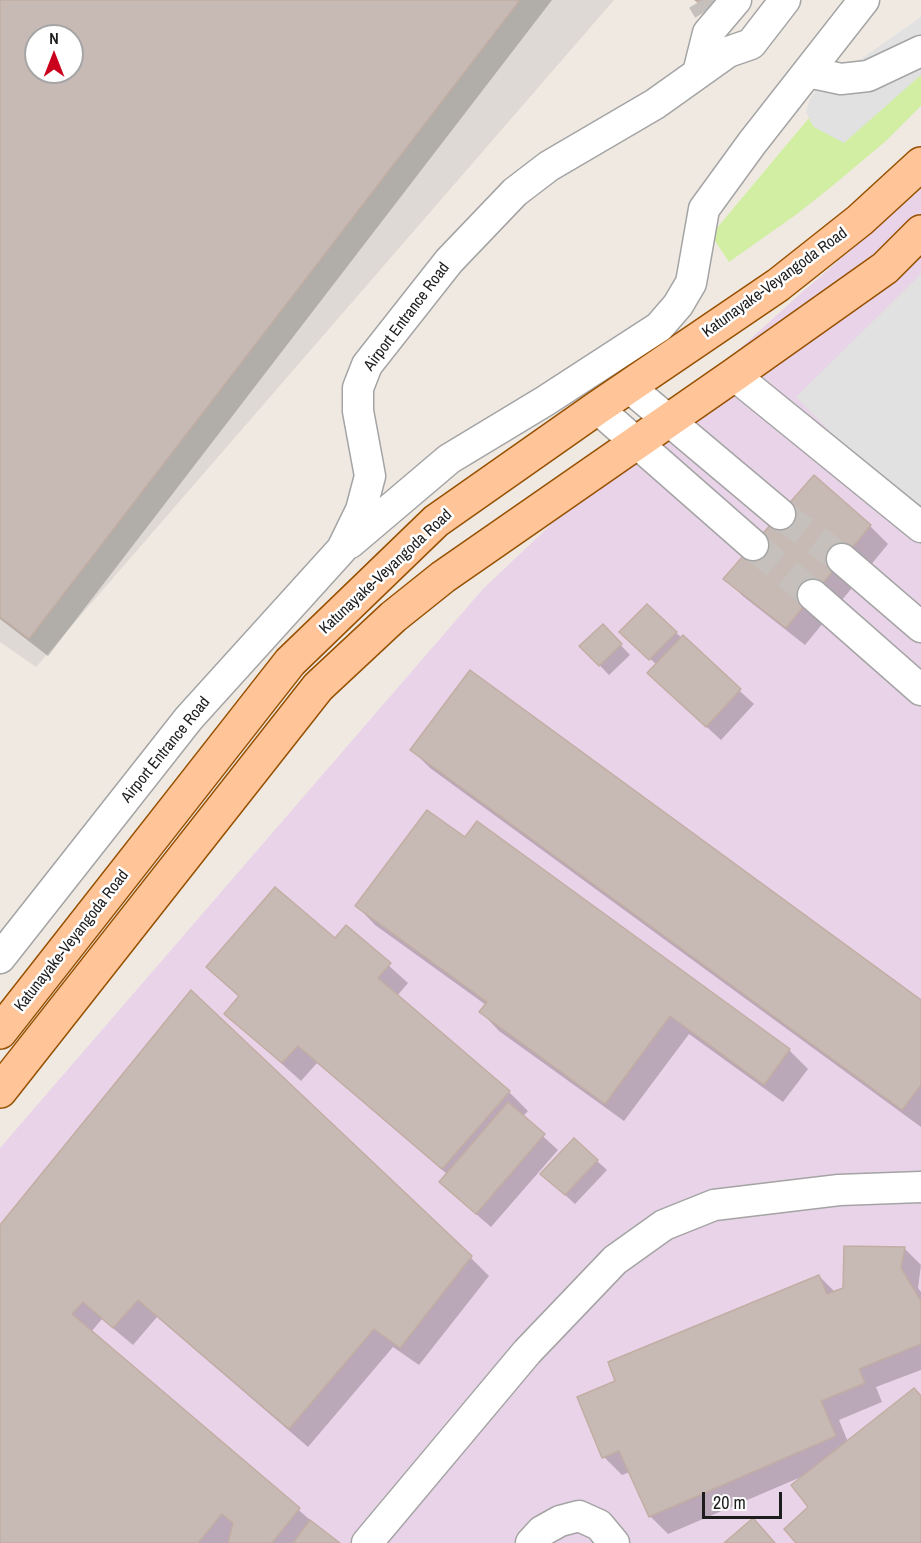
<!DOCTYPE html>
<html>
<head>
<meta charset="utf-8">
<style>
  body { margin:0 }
  #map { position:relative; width:921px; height:1543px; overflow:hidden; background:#efe9e2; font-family:"Archivo Narrow",sans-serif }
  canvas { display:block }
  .north { position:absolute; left:24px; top:24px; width:60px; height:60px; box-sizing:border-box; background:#fff; border:2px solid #a5a5a5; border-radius:50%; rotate:0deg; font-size:16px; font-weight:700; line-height:24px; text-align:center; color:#1d1d1d }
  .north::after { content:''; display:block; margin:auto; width:21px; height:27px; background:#ca001c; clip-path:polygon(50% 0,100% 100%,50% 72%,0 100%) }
  .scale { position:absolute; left:702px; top:1492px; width:80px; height:27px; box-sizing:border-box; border:3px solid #1d1d1d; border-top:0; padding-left:8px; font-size:18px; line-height:21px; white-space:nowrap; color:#1d1d1d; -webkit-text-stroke:4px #fff; paint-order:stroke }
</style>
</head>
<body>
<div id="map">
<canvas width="921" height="1543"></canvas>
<div class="north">N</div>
<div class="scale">20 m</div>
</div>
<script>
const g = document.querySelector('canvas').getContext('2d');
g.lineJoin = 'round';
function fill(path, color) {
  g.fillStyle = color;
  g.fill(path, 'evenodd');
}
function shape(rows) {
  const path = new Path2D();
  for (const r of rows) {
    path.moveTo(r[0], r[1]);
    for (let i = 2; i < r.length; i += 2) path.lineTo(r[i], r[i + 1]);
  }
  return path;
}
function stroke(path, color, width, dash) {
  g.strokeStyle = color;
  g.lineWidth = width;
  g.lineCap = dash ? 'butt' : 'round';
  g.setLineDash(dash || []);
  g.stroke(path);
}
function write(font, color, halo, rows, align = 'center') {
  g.font = font + ' "Archivo Narrow",sans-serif';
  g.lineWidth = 5;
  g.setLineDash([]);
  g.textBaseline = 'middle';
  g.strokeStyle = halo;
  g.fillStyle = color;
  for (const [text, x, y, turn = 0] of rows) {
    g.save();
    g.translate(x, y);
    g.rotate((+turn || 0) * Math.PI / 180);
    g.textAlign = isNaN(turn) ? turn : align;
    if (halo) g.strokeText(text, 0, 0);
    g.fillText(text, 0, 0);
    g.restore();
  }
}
fill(shape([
  [921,189,921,1543,0,1543,0,1148,483,589,661,420,800,294]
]), '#e9d3e8');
fill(shape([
  [0,0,614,0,36,667,0,642],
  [36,36,72,36,72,72,36,72]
]), '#ded9d4');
fill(shape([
  [921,71,921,106,886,141,831,187,797,214,729,262,711,235,809,118,814,127]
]), '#d2eea3');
fill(shape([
  [921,17,921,75,844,143,814,127,806,112,809,101,827,72,861,59],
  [921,274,921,523,796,397]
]), '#e1e1e1');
fill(shape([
  [0,0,552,0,48,656,0,619],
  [36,36,72,36,72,72,36,72],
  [870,526,888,544,805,645,744,597,725,579],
  [647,606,754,704,721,740,663,687,657,665,631,642],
  [603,626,630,655,609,675,581,646],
  [412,750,921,1002,921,1127,430,768],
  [477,823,789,1050,808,1069,783,1102,689,1034,624,1121,499,1031,481,1012,486,1005,375,925,357,906,465,839],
  [346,927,408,983,397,996,509,1092,528,1111,522,1117,558,1150,491,1227,455,1196,447,1174,317,1063,301,1081,226,1014,240,998,208,967,335,940],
  [597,1161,607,1170,575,1204,552,1183],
  [0,1227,471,1258,489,1276,419,1365,393,1347,308,1447,157,1317,133,1345,102,1319,91,1332,337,1543,0,1543],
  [904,1248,921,1265,918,1288,921,1292,921,1370,876,1387,882,1402,839,1420,848,1442,921,1397,921,1543,798,1543,810,1507,801,1477,668,1534,650,1516,630,1472,622,1475,604,1457,617,1382,819,1276,835,1292,845,1289]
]), '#0003');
const building = shape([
  [0,0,520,0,29,639,0,617,0,0],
  [36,36,72,36,72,72,36,72,36,36],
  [695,0,721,0,711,12,695,0],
  [814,475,871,525,786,628,723,579,814,475],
  [647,604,677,632,649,660,619,632,647,604],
  [603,624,622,644,599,666,579,646,603,624],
  [683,635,741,689,706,727,647,673,683,635],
  [470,670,921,1000,921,1085,902,1110,410,750,470,670],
  [427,810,465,837,477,821,790,1049,764,1085,670,1016,605,1104,479,1012,487,1002,355,906,427,810],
  [275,887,335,938,346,925,391,963,378,978,510,1091,442,1169,298,1046,282,1063,224,1014,239,996,206,967,275,887],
  [191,990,472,1256,400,1348,374,1329,289,1429,138,1300,113,1328,83,1302,72,1314,300,1508,272,1543,228,1543,233,1523,222,1514,198,1543,0,1543,0,1225,191,990],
  [508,1102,545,1134,476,1214,439,1182,508,1102],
  [574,1138,598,1160,565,1195,540,1174,574,1138],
  [844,1246,905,1247,901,1268,921,1301,921,1344,859,1369,865,1383,821,1401,836,1436,649,1517,619,1451,602,1458,577,1397,615,1381,608,1362,819,1275,827,1294,843,1288,844,1246],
  [914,1388,921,1396,921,1543,796,1543,784,1529,808,1507,791,1485,914,1388],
  [753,1518,775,1543,724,1543,753,1518],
  [310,1520,340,1543,293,1543,310,1520]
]);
fill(building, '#c7bab5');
stroke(building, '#c2ada3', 1.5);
stroke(shape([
  [702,0,708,10],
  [780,514,842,559],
  [753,545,813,595]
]), '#c5c0bb', 30, [30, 15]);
const minor = shape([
  [808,72,841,79,868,76,921,51],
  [698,73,708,33,736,0],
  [734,375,921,527],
  [629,387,780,514],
  [597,408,753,545],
  [350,543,449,459,545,401,659,327,678,305,691,283,704,209,752,143,864,0],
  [842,559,921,627],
  [813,595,921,690],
  [0,958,189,718,342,549,361,510,370,476,358,411,358,388,367,365,449,261,515,192,549,166,655,104,728,52,751,44,785,0],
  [367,1543,527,1352,615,1260,664,1225,714,1205,839,1190,921,1187],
  [531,1543,542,1531,560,1521,579,1516,599,1525,614,1543]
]);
const major = shape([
  [0,1032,290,662,436,521,597,408,778,285,860,220,921,164],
  [0,1091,318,687,393,617,443,577,734,375,885,268,921,232]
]);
stroke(minor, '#a4a4a4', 33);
stroke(major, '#965000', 36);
stroke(minor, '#fff', 30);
stroke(major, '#ffc497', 33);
write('16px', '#1d1d1d', '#fff', [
  ["Katunayake-Veyangoda Road",775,283,-36],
  ["Airport Entrance Road",407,317,-53],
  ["Katunayake-Veyangoda Road",386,572,-43],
  ["Airport Entrance Road",166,750,-51],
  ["Katunayake-Veyangoda Road",72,941,-52]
]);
</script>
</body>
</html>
